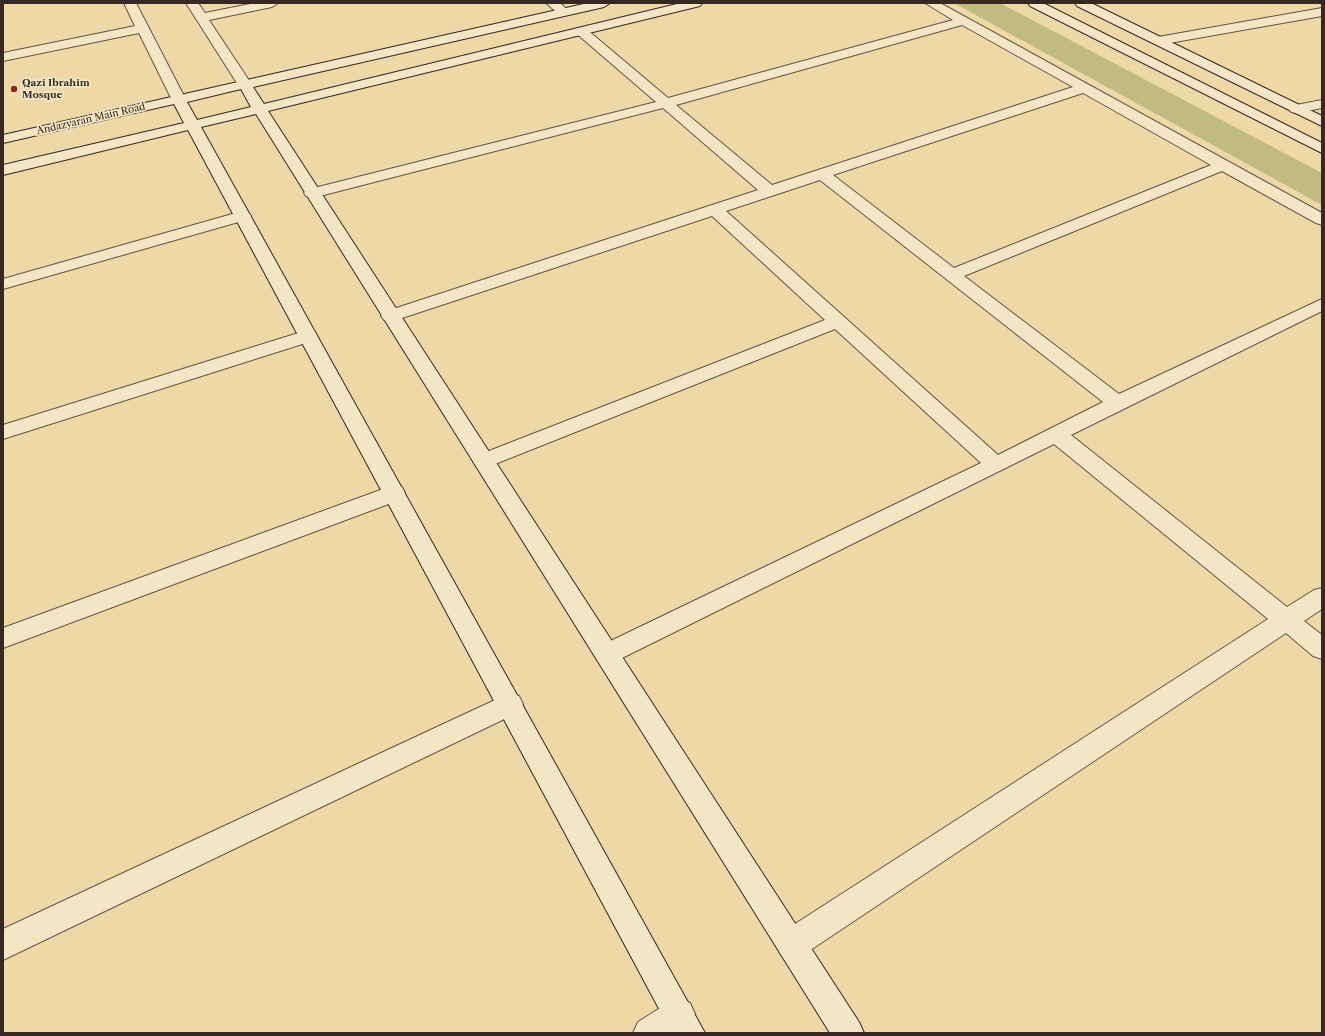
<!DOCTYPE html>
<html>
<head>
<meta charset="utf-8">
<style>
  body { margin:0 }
  #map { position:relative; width:1325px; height:1036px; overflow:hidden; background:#edd8a6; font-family:"Libre Caslon Text",serif }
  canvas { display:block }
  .frame { position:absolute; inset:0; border:4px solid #362822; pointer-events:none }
</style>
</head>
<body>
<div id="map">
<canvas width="1325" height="1036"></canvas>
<div class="frame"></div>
</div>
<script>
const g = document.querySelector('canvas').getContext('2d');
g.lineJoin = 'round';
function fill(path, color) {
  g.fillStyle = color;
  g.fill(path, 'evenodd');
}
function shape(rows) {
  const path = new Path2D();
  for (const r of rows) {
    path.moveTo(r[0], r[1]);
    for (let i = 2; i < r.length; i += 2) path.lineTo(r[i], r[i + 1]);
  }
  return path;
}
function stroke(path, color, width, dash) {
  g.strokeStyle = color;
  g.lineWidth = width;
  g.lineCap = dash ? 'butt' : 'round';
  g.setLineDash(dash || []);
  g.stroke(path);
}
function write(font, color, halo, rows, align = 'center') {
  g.font = font + ' "Libre Caslon Text",serif';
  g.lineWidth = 3.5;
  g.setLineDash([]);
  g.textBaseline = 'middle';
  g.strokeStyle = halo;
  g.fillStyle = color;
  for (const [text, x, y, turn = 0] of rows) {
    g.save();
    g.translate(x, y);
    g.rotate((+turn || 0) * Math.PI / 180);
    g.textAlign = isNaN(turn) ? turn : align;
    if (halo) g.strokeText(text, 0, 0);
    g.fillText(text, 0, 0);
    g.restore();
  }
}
fill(shape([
  [954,3,1000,3,1322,173,1322,205]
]), '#c0bc81');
const street = shape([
  [124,3,136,3,186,100,184,103,174,103,172,100,139,33,3,61,3,53,135,26,124,3],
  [186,3,198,3,205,13,255,3,278,3,272,7,209,20,252,85,250,88,240,88,186,3],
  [546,3,560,3,570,12,568,15,560,15,546,3],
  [925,3,940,3,1322,213,1322,225,1316,223,1222,171,964,276,1119,394,1322,299,1322,311,1071,435,1287,607,1314,590,1322,588,1322,609,1304,621,1322,635,1322,659,1313,656,1286,633,803,955,792,959,781,955,777,944,781,933,1268,619,1054,444,616,661,607,664,598,661,595,654,598,647,981,463,835,329,490,466,483,468,476,466,473,461,476,456,825,320,712,216,396,320,390,322,384,320,381,316,384,312,758,190,663,108,312,198,306,196,304,193,306,190,656,102,577,34,575,31,577,28,585,28,668,98,953,20,925,3],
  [962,25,1073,87,772,185,676,105,962,25],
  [1083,93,1211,165,954,268,833,175,1083,93],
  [820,180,1103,402,998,455,726,211,820,180],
  [1322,8,1322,16,1158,45,1152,41,1158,37,1322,8],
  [1322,100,1322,108,1296,113,1291,112,1289,109,1291,106,1322,100],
  [243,211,249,213,251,216,249,219,3,289,3,279,243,211],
  [308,330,315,332,317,336,315,340,3,439,3,425,308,330],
  [394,485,402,487,405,493,402,499,3,648,3,628,394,485],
  [510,693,519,696,523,704,519,712,3,960,3,929,510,693],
  [679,998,690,1003,695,1014,690,1025,678,1033,633,1033,638,1022,668,1003,679,998]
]);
const secondary = shape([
  [588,3,610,3,604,7,253,87,264,104,681,3,702,3,700,6,268,111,859,1022,864,1033,830,1033,256,114,201,127,705,1033,672,1033,188,130,3,175,3,165,184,123,174,104,3,143,3,135,588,3],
  [241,89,251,107,197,120,187,102,241,89],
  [1028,3,1043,3,1322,143,1322,153,1030,6,1028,3],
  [1075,3,1091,3,1322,116,1322,126,1077,6,1075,3]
]);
stroke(street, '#645443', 2);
stroke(secondary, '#362822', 2);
fill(street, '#f3e6c5');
fill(secondary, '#f3e6c5');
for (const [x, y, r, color] of [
  [14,89,4,"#8f2418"]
]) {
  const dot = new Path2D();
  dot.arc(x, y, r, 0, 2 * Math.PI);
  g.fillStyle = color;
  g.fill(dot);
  stroke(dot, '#f3e6c5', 1.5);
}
write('bold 10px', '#362822', '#f3e6c5', [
  ["Qazi Ibrahim",22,83],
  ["Mosque",22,95]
], 'left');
write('10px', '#362822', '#f3e6c5', [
  ["Andazyaran Main Road",91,119,-13]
]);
</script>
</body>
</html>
